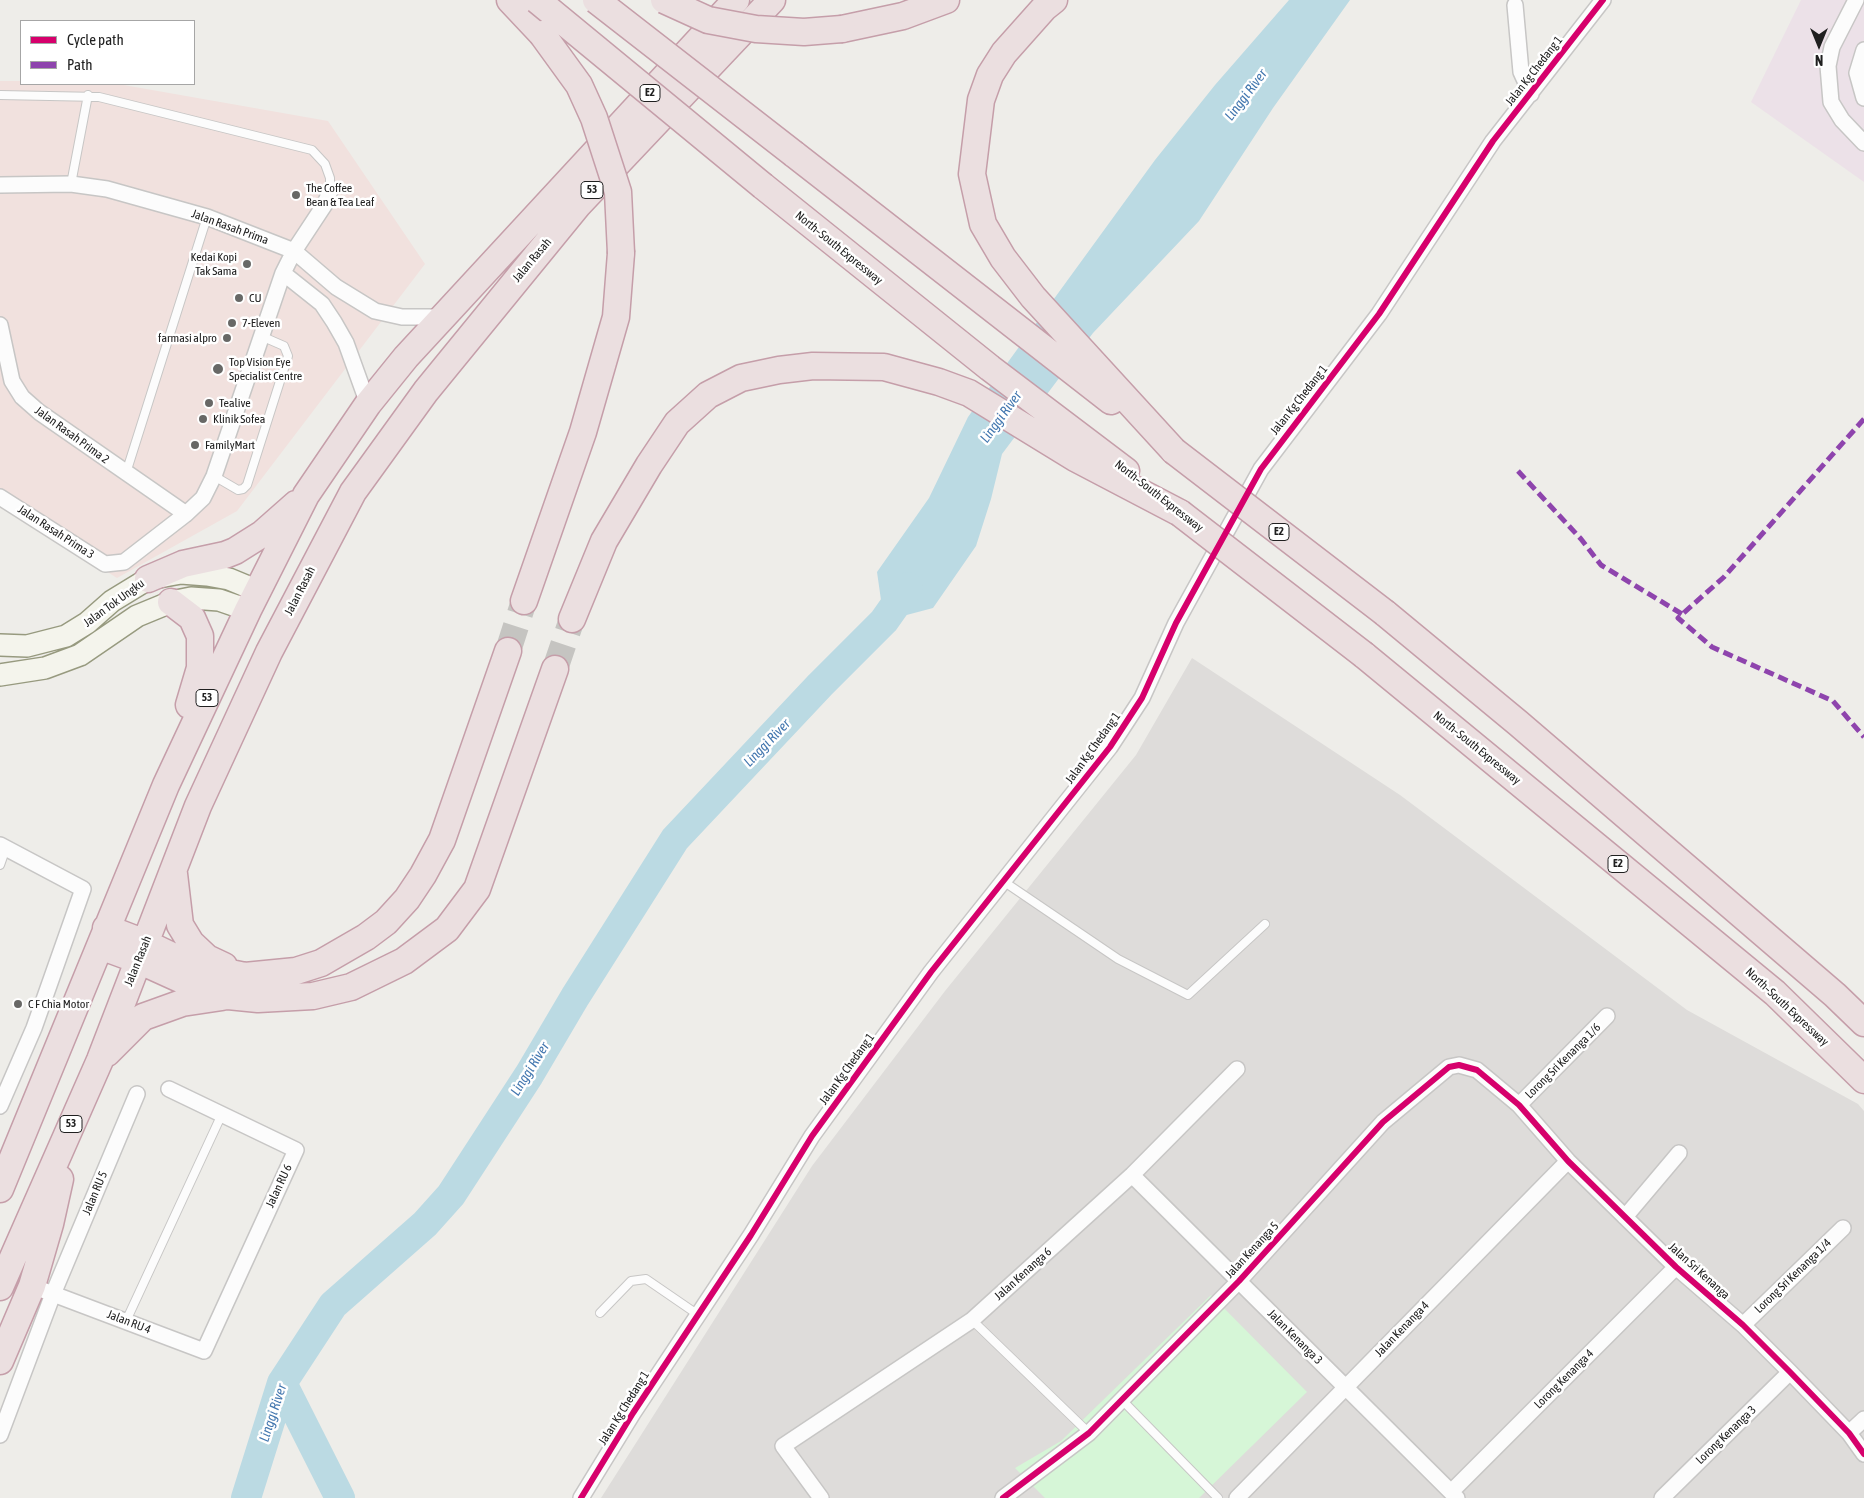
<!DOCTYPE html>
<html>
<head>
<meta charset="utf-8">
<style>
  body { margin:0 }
  #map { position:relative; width:1864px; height:1498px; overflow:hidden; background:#eeede9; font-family:"Asap Condensed",sans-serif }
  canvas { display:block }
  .legend { position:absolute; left:20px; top:20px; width:175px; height:65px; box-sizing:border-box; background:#fff; border:1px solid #a6a6a6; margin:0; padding:6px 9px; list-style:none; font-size:15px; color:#202020 }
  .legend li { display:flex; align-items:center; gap:10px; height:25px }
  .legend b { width:25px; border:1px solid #a6a6a6 }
  .north { position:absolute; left:1794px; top:20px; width:50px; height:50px; -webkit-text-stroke:4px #fff; paint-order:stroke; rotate:180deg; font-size:14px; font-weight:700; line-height:20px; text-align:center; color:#202020 }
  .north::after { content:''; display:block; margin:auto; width:18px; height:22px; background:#202020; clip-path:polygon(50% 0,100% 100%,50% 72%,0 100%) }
</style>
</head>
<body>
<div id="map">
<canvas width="1864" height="1498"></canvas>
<ul class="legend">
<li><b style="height:6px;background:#d6006c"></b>Cycle path</li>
<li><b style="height:6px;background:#8e44ad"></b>Path</li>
</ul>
<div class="north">N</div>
</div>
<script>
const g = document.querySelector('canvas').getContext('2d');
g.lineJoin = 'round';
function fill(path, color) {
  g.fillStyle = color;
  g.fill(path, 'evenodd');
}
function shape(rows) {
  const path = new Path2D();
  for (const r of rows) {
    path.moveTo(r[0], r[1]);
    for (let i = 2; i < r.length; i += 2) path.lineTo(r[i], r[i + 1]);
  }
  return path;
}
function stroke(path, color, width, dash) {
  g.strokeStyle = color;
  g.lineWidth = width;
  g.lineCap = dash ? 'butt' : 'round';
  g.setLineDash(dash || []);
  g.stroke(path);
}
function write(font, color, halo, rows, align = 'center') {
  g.font = font + ' "Asap Condensed",sans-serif';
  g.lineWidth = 5;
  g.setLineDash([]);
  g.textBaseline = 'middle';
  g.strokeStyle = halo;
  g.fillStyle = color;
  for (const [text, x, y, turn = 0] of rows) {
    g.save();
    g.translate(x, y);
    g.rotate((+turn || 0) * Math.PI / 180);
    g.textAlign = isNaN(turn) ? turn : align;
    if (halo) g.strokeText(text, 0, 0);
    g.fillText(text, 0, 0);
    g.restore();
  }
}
fill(shape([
  [1192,658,1400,795,1687,1010,1858,1104,1864,1111,1864,1498,601,1498,812,1166,945,991,1136,755]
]), '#dedcda');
fill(shape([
  [0,81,21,81,21,84,118,84,328,121,425,264,237,511,117,578,0,504]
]), '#f1e1de');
fill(shape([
  [1801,0,1864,0,1864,182,1751,102]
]), '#ece1e8');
fill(shape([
  [1211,1295,1307,1392,1199,1498,1045,1498,1015,1468,1061,1441]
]), '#d6f6d7');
fill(shape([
  [1289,0,1350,0,1273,108,1199,221,1093,333,1002,454,991,499,976,546,933,608,884,621,877,572,929,498,968,417,1155,160,1215,85]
]), '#bbdae3');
stroke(shape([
  [282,1383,340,1498],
  [246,1498,282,1383,333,1305,425,1224,451,1195,529,1075,575,997,675,839,820,685,884,621,908,587]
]), '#bbdae3', 30);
stroke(shape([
  [508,651,524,601],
  [555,669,572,619]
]), '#c5c4c1', 26, [26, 13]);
const lane = shape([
  [0,95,99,97,312,150,325,164,330,178,330,191],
  [71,184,88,95],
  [126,473,207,217],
  [214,476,238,490,243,489,247,485,288,356,284,346,261,336],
  [0,865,6,848],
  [1003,881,1118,959,1188,995,1265,924],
  [600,1313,631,1281,646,1279,697,1314],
  [972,1320,1089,1433],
  [126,1321,222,1114],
  [1122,1400,1218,1498]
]);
const street = shape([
  [1856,0,1832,47,1828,66,1831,102,1842,120,1864,143],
  [1515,5,1521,72,1531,94],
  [1864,50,1857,73,1864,98],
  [0,185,71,184,107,189,207,217,294,251,336,287,375,311,402,317,441,317],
  [283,273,322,304,334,322,346,343,368,404],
  [0,325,12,381,22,397,39,412,186,514],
  [0,497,105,564,124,562,186,514,203,498,214,476,283,273,294,251,325,204,330,191],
  [0,845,83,889,34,1028,0,1106],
  [1519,1105,1607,1016],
  [1132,1175,1457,1498],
  [1625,1217,1679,1153],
  [32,1286,204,1351,296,1150,169,1089],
  [1743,1325,1843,1228],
  [1849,1433,1864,1419],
  [0,1435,53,1294,137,1094],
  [1451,1492,1676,1267],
  [581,1498,633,1413,751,1235,812,1136,931,972,1110,747,1142,698,1176,623,1261,469,1379,314,1493,141,1603,0],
  [821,1498,783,1446,972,1320,1132,1175,1237,1069],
  [1003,1498,1089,1433,1239,1281,1383,1122,1449,1067,1459,1065,1477,1070,1519,1105,1568,1161,1676,1267,1743,1325,1790,1372,1849,1433,1864,1454],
  [1237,1498,1568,1161],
  [1662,1498,1790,1372]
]);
const secondary = shape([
  [0,645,27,646,66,636,87,623,112,601,148,579,181,573,207,575,229,579,258,591],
  [0,675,45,668,80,655,137,616,171,602,191,598,219,600,248,610]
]);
const highway = shape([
  [510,0,542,34],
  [1054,0,1044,8,1004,53,990,75,981,100,972,174,983,224,1003,258,1033,297,1174,451],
  [842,29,903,16,946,0],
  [794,154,1111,401],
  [763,186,990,368,1126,471],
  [148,579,183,564,225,555,235,551,262,534,296,504],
  [524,601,583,432,616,317,621,253],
  [171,602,192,618,200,636,200,668,189,705],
  [1385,613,1518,723,1835,995,1864,1023],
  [572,619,604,541,649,465,677,423,708,395,741,378,779,370,813,366,884,367,939,382,969,393,1075,458,1180,513],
  [1364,655,1775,993,1864,1080],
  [174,874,180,925,191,943,207,958,224,966],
  [106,928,145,943,191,965,245,976,296,971,321,963,366,937,386,922,407,899,423,875,442,840,508,651],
  [100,946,138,960,202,989,228,996,258,999,313,996,351,987,404,961,447,929,477,889,555,669],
  [107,1053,143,1017,182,1003,222,997],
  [0,1189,166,785,248,610,306,495,368,404,406,357,736,0],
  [0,1287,100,1060,198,806,269,652,353,492,426,391,578,205,772,0],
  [0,1361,32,1286,50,1224,60,1179]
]);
stroke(lane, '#c7c6c5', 10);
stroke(street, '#c7c6c5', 18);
stroke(secondary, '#979a7f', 24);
stroke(highway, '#c59ea9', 29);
stroke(lane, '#fcfcfc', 8);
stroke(street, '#fcfcfc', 15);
stroke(secondary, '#f4f4ec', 21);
stroke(highway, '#ebdfe0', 26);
const highwayBridge = shape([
  [537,0,763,186],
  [596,0,794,154],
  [664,0,708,20,756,29,804,32,842,29],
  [542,34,579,85,594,118,618,192,621,253],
  [1174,451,1385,613],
  [1180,513,1364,655]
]);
stroke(highwayBridge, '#c59ea9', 29, []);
stroke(highwayBridge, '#ebdfe0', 26);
stroke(shape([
  [1864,419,1724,577,1678,618,1712,647,1833,701,1864,737],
  [1518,471,1581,539,1601,565,1682,614]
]), '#8e44ad', 5, [10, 5]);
stroke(shape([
  [581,1498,633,1413,751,1235,812,1136,931,972,1110,747,1142,698,1176,623,1261,469,1379,314,1493,141,1603,0],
  [1003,1498,1089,1433,1239,1281,1383,1122,1449,1067,1459,1065,1477,1070,1519,1105,1568,1161,1676,1267,1743,1325,1790,1372,1849,1433,1864,1454]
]), '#d6006c', 6);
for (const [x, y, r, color] of [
  [296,195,5,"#686866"],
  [247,264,5,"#686866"],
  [239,298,5,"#686866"],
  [232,323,5,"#686866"],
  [227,338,5,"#686866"],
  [218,369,6,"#686866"],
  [209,403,5,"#686866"],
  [203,419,5,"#686866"],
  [195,445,5,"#686866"],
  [18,1004,5,"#686866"]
]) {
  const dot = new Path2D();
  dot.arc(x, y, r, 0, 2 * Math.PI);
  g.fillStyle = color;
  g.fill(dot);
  stroke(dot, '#fff', 2);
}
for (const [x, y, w] of [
  [650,93,20],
  [592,190,22],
  [1279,532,20],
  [207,698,22],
  [1618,864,20],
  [71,1124,22]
]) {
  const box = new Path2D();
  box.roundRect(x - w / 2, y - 8.5, w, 17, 4);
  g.fillStyle = '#fff';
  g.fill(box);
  stroke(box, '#202020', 1);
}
write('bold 11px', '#202020', null, [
  ["E2",650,93],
  ["53",592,190],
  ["E2",1279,532],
  ["53",207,698],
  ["E2",1618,864],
  ["53",71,1124]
]);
write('12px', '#202020', '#fff', [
  ["Jalan Kg Chedang 1",1534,71,-52],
  ["Jalan Rasah Prima",230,227,20],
  ["North–South Expressway",839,248,39],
  ["Jalan Rasah",532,260,-50],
  ["Jalan Kg Chedang 1",1299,400,-52],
  ["Jalan Rasah Prima 2",72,435,36],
  ["North–South Expressway",1159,496,38],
  ["Jalan Rasah Prima 3",56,532,33],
  ["Jalan Rasah",300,591,-63],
  ["Jalan Tok Ungku",114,603,-36],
  ["Jalan Kg Chedang 1",1093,748,-54],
  ["North–South Expressway",1477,748,39],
  ["Jalan Rasah",138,961,-68],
  ["North–South Expressway",1787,1007,43],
  ["Lorong Sri Kenanga 1/6",1563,1061,-45],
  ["Jalan Kg Chedang 1",847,1069,-54],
  ["Jalan RU 6",279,1186,-65],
  ["Jalan RU 5",95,1193,-67],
  ["Jalan Kenanga 5",1252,1250,-47],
  ["Jalan Sri Kenanga",1699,1271,42],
  ["Jalan Kenanga 6",1023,1274,-42],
  ["Lorong Sri Kenanga 1/4",1793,1276,-44],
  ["Jalan RU 4",129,1322,21],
  ["Jalan Kenanga 4",1402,1329,-46],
  ["Jalan Kenanga 3",1295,1337,45],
  ["Lorong Kenanga 4",1564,1379,-45],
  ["Jalan Kg Chedang 1",624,1408,-58],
  ["Lorong Kenanga 3",1726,1435,-44]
]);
write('12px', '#202020', '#fff', [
  ["The Coffee",306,188],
  ["Bean & Tea Leaf",306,202],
  ["Kedai Kopi",237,257,"right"],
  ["Tak Sama",237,271,"right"],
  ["CU",249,298],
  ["7-Eleven",242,323],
  ["farmasi alpro",217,338,"right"],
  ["Top Vision Eye",229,362],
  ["Specialist Centre",229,376],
  ["Tealive",219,403],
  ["Klinik Sofea",213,419],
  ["FamilyMart",205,445],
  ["C F Chia Motor",28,1004]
], 'left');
write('italic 14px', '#4377af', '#fff', [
  ["Linggi River",1246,95,-53],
  ["Linggi River",1001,417,-54],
  ["Linggi River",767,743,-46],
  ["Linggi River",530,1069,-58],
  ["Linggi River",273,1413,-72]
]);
</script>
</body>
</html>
